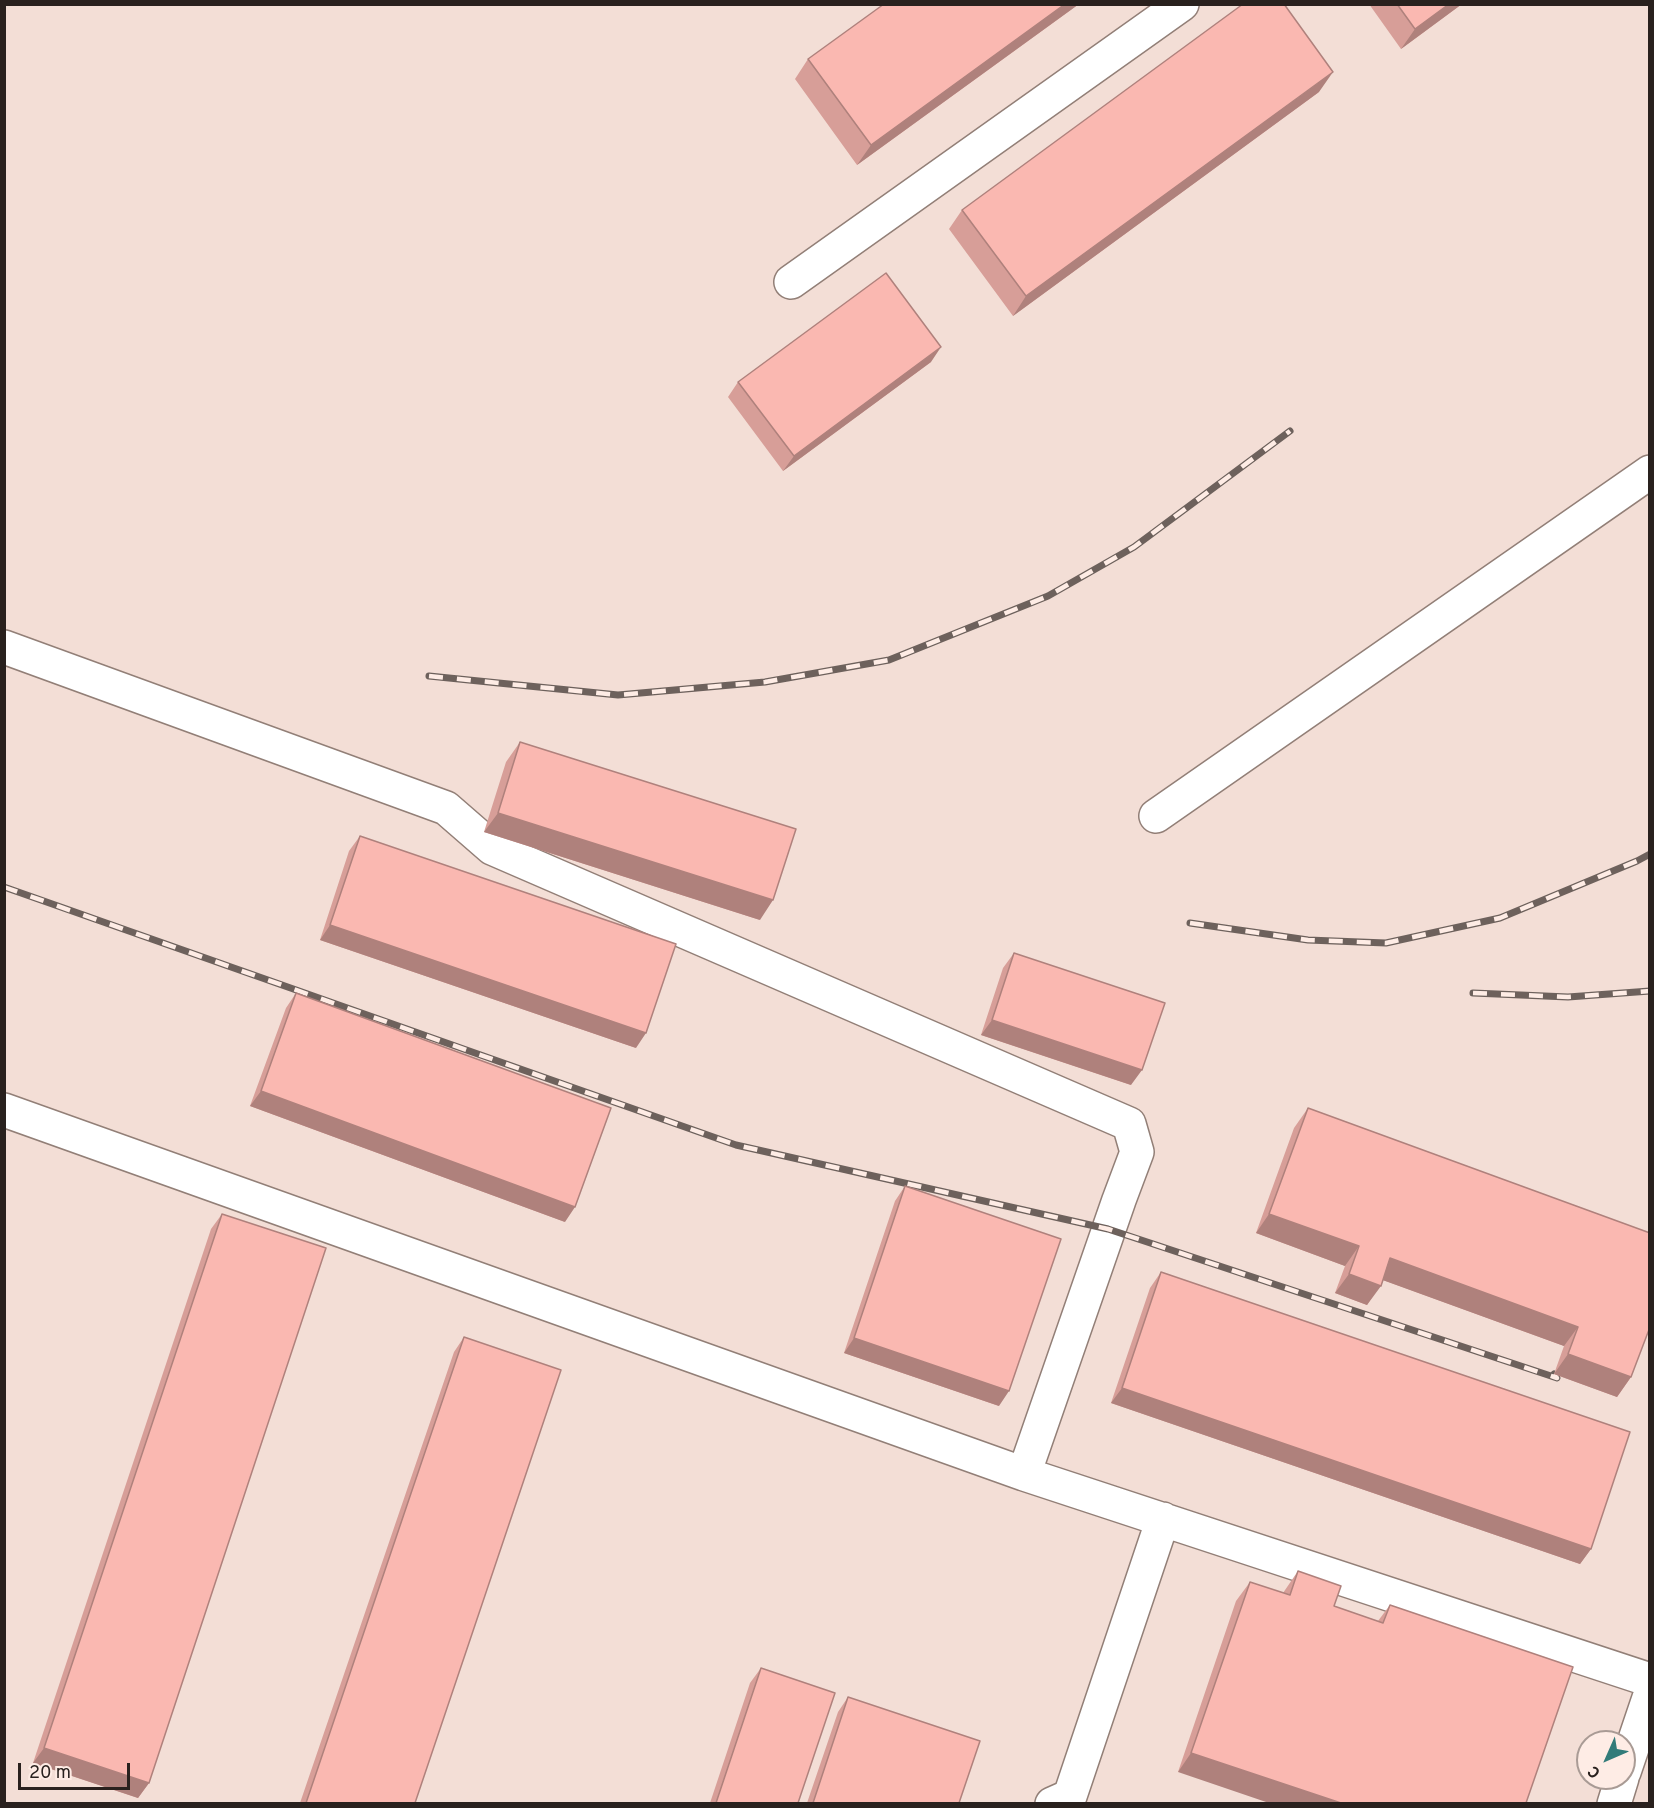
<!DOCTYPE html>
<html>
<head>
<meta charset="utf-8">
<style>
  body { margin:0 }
  #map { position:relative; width:1654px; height:1808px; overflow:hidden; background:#f3ded6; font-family:Overpass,sans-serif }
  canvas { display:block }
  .frame { position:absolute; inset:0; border:6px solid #29211e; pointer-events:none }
  .north { position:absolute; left:1576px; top:1730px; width:60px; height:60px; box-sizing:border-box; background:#feece5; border:2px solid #a99b95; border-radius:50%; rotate:225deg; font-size:16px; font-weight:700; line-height:24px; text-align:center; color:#29211e }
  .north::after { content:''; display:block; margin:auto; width:21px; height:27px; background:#327b79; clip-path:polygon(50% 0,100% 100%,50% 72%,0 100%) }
  .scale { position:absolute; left:18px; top:1763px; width:112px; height:27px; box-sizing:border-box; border:3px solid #29211e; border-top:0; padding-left:8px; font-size:18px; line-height:21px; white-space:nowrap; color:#29211e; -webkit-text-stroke:4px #feece5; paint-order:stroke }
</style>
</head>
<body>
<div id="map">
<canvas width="1654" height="1808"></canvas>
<div class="frame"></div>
<div class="north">С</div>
<div class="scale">20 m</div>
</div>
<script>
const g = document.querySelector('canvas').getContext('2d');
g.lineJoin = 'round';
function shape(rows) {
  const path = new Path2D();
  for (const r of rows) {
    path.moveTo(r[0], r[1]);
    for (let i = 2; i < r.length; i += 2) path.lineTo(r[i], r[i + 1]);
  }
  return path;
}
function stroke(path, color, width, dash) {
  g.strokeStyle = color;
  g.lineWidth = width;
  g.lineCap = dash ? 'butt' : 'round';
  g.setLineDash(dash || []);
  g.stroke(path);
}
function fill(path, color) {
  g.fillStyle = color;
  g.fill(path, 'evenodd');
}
const minor = shape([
  [791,282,1182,4],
  [4,647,446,808,492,848,1129,1124,1137,1152,1119,1200,1024,1474],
  [1156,816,1650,472],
  [4,1110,1024,1474,1650,1680],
  [1624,1772,1650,1695],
  [1052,1804,1070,1796,1163,1519],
  [1614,1804,1622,1778]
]);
stroke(minor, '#927f77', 36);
stroke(minor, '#fff', 33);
const rail = shape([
  [429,676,618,695,765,682,889,660,1048,596,1134,547,1290,431],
  [4,887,736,1145,1108,1229,1557,1378,1554,1374],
  [1190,923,1308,940,1386,943,1500,918,1637,861,1650,854],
  [1473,993,1568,997,1650,991]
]);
stroke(rail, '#6d615c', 7);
stroke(rail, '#feece5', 4.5, [14]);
fill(shape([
  [1079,4,857,165,795,79,808,59],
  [1369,4,1462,4,1401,49],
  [1319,92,1013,316,949,229,962,210],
  [931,362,783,471,728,397,738,382],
  [520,742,760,920,484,832,506,762],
  [360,836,636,1048,320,940,349,851],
  [1014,953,1131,1085,981,1035,1003,968],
  [296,993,565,1222,250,1106,286,1008],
  [1308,1108,1650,1233,1631,1377,1617,1397,1554,1374,1564,1346,1383,1280,1367,1305,1335,1293,1345,1266,1256,1233,1294,1128],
  [905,1186,999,1406,844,1353,895,1201],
  [222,1214,149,1783,138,1798,33,1763,211,1229],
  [1161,1272,1591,1549,1580,1564,1111,1403,1150,1288],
  [464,1337,415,1803,300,1803,454,1352],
  [1298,1571,1334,1606,1378,1621,1390,1605,1573,1667,1178,1772,1236,1601,1250,1582,1283,1593],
  [761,1668,798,1803,710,1803,750,1683],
  [848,1697,959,1803,807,1803,838,1712]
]), '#d79e98');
fill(shape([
  [1065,4,1079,4,857,165,871,145],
  [1449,4,1462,4,1401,49,1415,29],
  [1333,72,1319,92,1013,316,1026,296],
  [941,347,931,362,783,471,794,456],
  [498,813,773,900,760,920,484,832],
  [330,925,646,1033,636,1048,320,940],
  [992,1020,1142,1070,1131,1085,981,1035],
  [261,1091,575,1207,565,1222,250,1106],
  [1269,1214,1359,1246,1345,1266,1256,1233],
  [1390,1258,1578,1327,1564,1346,1377,1278],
  [1349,1274,1381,1286,1367,1305,1335,1293],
  [854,1338,1009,1391,999,1406,844,1353],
  [1568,1354,1631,1377,1617,1397,1554,1374],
  [1122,1388,1591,1549,1580,1564,1111,1403],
  [44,1748,149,1783,138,1798,33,1763],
  [1191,1753,1341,1803,1269,1803,1178,1772]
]), '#af817c');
const building = shape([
  [884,4,1065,4,871,145,808,59,884,4],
  [1243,4,1284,4,1333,72,1026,296,962,210,1243,4],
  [1397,4,1449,4,1415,29,1397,4],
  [886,273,941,347,794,456,738,382,886,273],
  [520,742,796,829,773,900,498,813,520,742],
  [360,836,676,944,646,1033,330,925,360,836],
  [1014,953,1165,1003,1142,1070,992,1020,1014,953],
  [296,993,611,1108,575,1207,261,1091,296,993],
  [1308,1108,1650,1233,1650,1327,1631,1377,1568,1354,1578,1327,1390,1258,1381,1286,1349,1274,1359,1246,1269,1214,1308,1108],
  [905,1186,1061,1239,1009,1391,854,1338,905,1186],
  [222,1214,326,1248,149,1783,44,1748,222,1214],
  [1161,1272,1630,1432,1591,1549,1122,1388,1161,1272],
  [464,1337,561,1370,415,1803,306,1803,464,1337],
  [1298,1571,1341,1586,1334,1606,1383,1623,1390,1605,1573,1667,1526,1803,1341,1803,1191,1753,1250,1582,1290,1595,1298,1571],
  [761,1668,835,1693,798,1803,716,1803,761,1668],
  [848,1697,980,1741,959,1803,813,1803,848,1697]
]);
fill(building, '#fab8b1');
stroke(building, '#af817c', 1.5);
</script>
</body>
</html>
